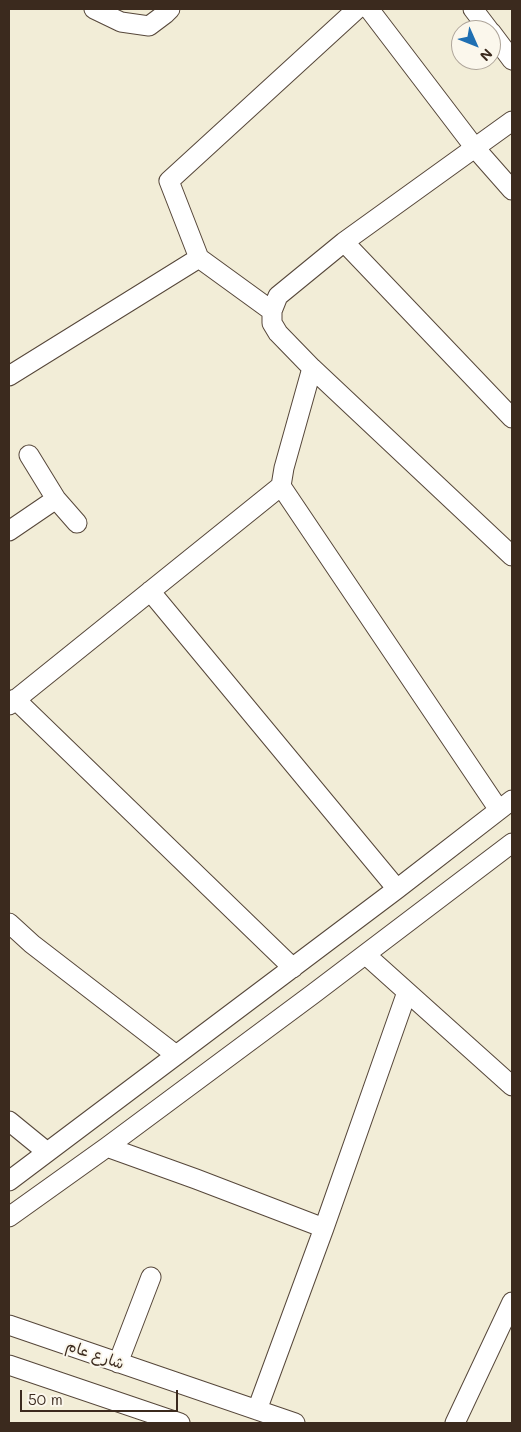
<!DOCTYPE html>
<html>
<head>
<meta charset="utf-8">
<style>
  body { margin:0 }
  #map { position:relative; width:521px; height:1432px; overflow:hidden; background:#f2edd7; font-family:Mali,sans-serif }
  canvas { display:block }
  .frame { position:absolute; inset:0; border:10px solid #3b2a1e; pointer-events:none }
  .north { position:absolute; left:451px; top:20px; width:50px; height:50px; box-sizing:border-box; background:#fbf7ec; border:1px solid #aea59a; border-radius:50%; rotate:134deg; font-size:14px; font-weight:700; line-height:20px; text-align:center; color:#3b2a1e }
  .north::after { content:''; display:block; margin:auto; width:18px; height:22px; background:#1f6fb2; clip-path:polygon(50% 0,100% 100%,50% 72%,0 100%) }
  .scale { position:absolute; left:20px; top:1390px; width:158px; height:22px; box-sizing:border-box; border:2px solid #3b2a1e; border-top:0; padding-left:6px; font-size:15px; line-height:18px; white-space:nowrap; color:#3b2a1e; -webkit-text-stroke:4px #fbf7ec; paint-order:stroke }
</style>
</head>
<body>
<div id="map">
<canvas width="521" height="1432"></canvas>
<div class="frame"></div>
<div class="north">N</div>
<div class="scale">50 m</div>
</div>
<script>
const g = document.querySelector('canvas').getContext('2d');
g.lineJoin = 'round';
function shape(rows) {
  const path = new Path2D();
  for (const r of rows) {
    path.moveTo(r[0], r[1]);
    for (let i = 2; i < r.length; i += 2) path.lineTo(r[i], r[i + 1]);
  }
  return path;
}
function stroke(path, color, width, dash) {
  g.strokeStyle = color;
  g.lineWidth = width;
  g.lineCap = dash ? 'butt' : 'round';
  g.setLineDash(dash || []);
  g.stroke(path);
}
function write(font, color, halo, rows, align = 'center') {
  g.font = font + ' Mali,"Playpen Sans Arabic",sans-serif';
  g.lineWidth = 4;
  g.setLineDash([]);
  g.textBaseline = 'middle';
  g.strokeStyle = halo;
  g.fillStyle = color;
  for (const [text, x, y, turn = 0] of rows) {
    g.save();
    g.translate(x, y);
    g.rotate((+turn || 0) * Math.PI / 180);
    g.textAlign = isNaN(turn) ? turn : align;
    if (halo) g.strokeText(text, 0, 0);
    g.fillText(text, 0, 0);
    g.restore();
  }
}
const street = shape([
  [94,9,121,22,149,26,165,14,170,9],
  [369,9,475,148,512,190],
  [473,9,489,30],
  [491,32,512,60],
  [512,121,344,242,278,296,272,311,272,323,278,333,312,368,512,556],
  [344,242,512,418],
  [272,311,199,258,169,181,357,9],
  [9,376,199,258],
  [29,455,56,499,77,523],
  [281,486,499,810],
  [9,531,56,499],
  [150,591,397,889],
  [15,699,293,968],
  [9,705,281,486,284,468,312,368],
  [9,923,32,944,176,1055],
  [366,955,512,1086],
  [9,1121,47,1152],
  [107,1147,196,1179,324,1228],
  [9,1181,397,889,512,800],
  [9,1217,107,1147,313,994,512,843],
  [9,1325,295,1423],
  [118,1363,151,1277],
  [9,1365,180,1423],
  [257,1410,324,1228,407,992],
  [455,1423,512,1302]
]);
stroke(street, '#56473a', 21);
stroke(street, '#fff', 19);
write('15px', '#3b2a1e', '#fbf7ec', [
  ["شارع عام",95,1355,19]
]);
</script>
</body>
</html>
